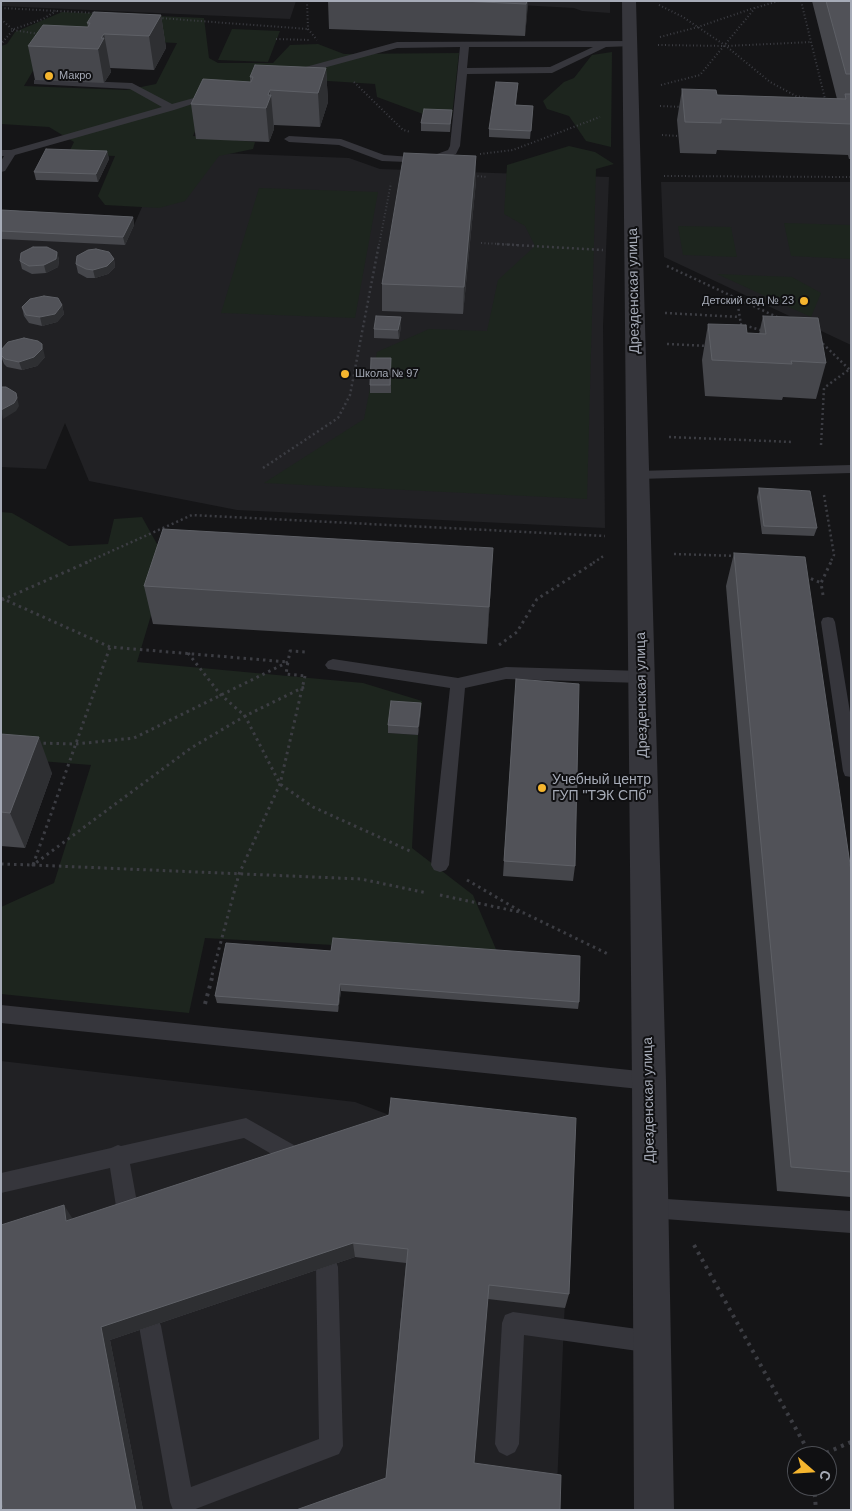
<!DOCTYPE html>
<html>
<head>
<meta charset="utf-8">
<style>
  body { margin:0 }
  #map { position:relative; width:852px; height:1511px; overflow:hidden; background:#151517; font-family:Helvetica,sans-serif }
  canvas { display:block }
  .frame { position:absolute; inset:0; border:2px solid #a6abb7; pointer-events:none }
  .north { position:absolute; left:787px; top:1446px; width:50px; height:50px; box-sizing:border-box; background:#101012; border:1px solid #4c4e54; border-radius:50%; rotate:109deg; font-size:14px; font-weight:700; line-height:20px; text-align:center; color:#a6abb7 }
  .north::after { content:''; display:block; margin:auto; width:18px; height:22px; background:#f5b52e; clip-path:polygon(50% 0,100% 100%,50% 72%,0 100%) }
</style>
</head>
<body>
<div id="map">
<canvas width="852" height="1511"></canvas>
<div class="frame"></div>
<div class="north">С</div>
</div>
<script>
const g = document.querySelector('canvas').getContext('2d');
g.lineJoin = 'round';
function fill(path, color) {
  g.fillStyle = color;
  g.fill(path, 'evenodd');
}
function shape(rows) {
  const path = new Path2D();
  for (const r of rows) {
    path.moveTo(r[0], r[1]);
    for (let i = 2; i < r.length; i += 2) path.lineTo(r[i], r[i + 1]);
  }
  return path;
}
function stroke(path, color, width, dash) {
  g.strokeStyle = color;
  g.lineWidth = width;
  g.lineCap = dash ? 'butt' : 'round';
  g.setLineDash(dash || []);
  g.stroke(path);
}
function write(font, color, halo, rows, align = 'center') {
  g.font = font + ' Helvetica,sans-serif';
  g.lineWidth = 4;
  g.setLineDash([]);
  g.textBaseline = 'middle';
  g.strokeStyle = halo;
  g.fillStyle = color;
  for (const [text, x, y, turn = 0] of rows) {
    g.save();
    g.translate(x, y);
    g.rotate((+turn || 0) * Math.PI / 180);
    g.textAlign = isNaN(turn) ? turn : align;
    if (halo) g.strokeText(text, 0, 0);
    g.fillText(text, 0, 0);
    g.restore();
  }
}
fill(shape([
  [1,1,296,1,290,19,1,6],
  [510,1,610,1,610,13,582,11,574,8,519,5],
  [167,151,349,158,380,169,609,177,603,326,605,528,237,510,89,481,65,423,46,469,1,467,1,239,134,225],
  [661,182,851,182,851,345,664,257],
  [1,1061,355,1102,392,1116,572,1135,556,1510,1,1510]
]), '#212124');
fill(shape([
  [62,12,204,18,209,58,218,63,273,63,290,45,318,44,344,54,459,53,452,116,423,114,377,97,375,84,266,77,205,109,193,136,255,142,253,149,219,156,185,201,159,208,105,205,98,196,115,156,68,154,74,142,49,127,1,124,1,46,7,44,15,32],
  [53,37,176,43,177,43,156,84,126,90,24,86],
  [232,29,280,31,268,62,218,60],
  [612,52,611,147,586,141,569,116,547,109,543,101,564,82,574,78,592,55],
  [569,146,595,152,614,164,596,169,587,499,264,483,364,419,377,352,429,329,487,331,498,280,535,246,525,226,504,214,507,165],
  [259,188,378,192,355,318,221,313],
  [784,223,851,225,851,259,791,256],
  [678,226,731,227,737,257,683,255],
  [717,274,792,277,821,293,811,317],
  [1,512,12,513,69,546,108,544,114,519,142,517,167,562,137,662,363,683,422,701,421,711,391,709,388,733,418,735,412,848,473,895,498,954,205,938,189,1013,1,994,1,907,54,883,91,765,1,758]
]), '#1d251e');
stroke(shape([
  [307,1,308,29,317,40],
  [801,1,826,103],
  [659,5,683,17,726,46,770,82,796,96,807,98],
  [1,8,95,13],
  [159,18,308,29],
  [1,19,13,30,1,44],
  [14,29,43,19,56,11],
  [13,30,39,34],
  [660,37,698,27,754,8],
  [276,39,311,40],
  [658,45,726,46,812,42],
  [354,82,403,130,411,132],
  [661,85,700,75,755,8,779,1],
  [660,106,683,107],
  [662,135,679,136],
  [480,154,513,150,600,117],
  [474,176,488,177],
  [664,176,851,177],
  [481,243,518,245],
  [379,245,391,183]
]), '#3c3d43', 2, [1, 2.5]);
stroke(shape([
  [497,244,603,250],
  [667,266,777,317],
  [737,299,741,325],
  [665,313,740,317],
  [740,324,764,331],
  [819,340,850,370],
  [667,344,708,346],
  [669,437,793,442],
  [821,445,824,388,851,368],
  [263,468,338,418,350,395,379,244],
  [824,495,834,555,830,563],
  [674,554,738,556],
  [85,563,192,515,605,536],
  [593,563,605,555]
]), '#3c3d43', 2.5, [2, 3]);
stroke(shape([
  [805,576,821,583],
  [823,595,821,583,831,562],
  [1,598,110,647,288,662,286,674,307,676],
  [2,600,88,562],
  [499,645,517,632,537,599,595,562],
  [188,653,220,694,245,716,280,784,313,807,410,851],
  [304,687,245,716,191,748,33,865,361,879,427,893],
  [37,743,76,744,134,738,288,662,290,651,306,652],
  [1,864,33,865,110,647],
  [467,880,520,911],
  [440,895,524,913,608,954],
  [212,975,239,874,280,784,305,676]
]), '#3c3d43', 3, [2.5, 4]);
stroke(shape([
  [205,1004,213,974],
  [694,1245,811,1456],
  [819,1456,851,1442],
  [814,1486,816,1510]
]), '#3c3d43', 4, [3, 5]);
fill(shape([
  [630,41,633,42,633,46,606,47,552,73,467,74,460,146,456,154,431,163,382,161,339,145,289,142,284,139,289,136,341,139,384,155,426,158,448,150,450,146,460,47,397,48,294,76,289,73,291,71,397,42,630,41],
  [469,47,593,47,550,67,467,68,469,47],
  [37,79,132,83,172,104,212,93,217,96,174,110,15,155,5,171,1,172,1,161,4,156,1,156,1,150,11,150,162,107,130,89,34,84,34,80,37,79],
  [851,465,851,473,638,479,631,475,638,471,851,465],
  [828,617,833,618,835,622,851,718,851,777,845,776,843,771,821,622,823,618,828,617],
  [333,659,458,678,506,667,642,671,647,673,650,677,647,681,642,683,506,679,465,688,449,865,446,870,440,872,434,870,431,865,450,688,328,669,325,665,328,661,333,659],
  [1,1005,649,1072,656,1074,659,1081,656,1088,649,1090,1,1023,1,1005],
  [246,1118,308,1153,311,1160,308,1167,301,1170,294,1167,244,1138,130,1164,140,1219,136,1226,129,1230,122,1226,118,1219,110,1168,1,1193,1,1173,111,1148,118,1145,121,1146,246,1118],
  [651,1198,851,1211,851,1233,651,1218,644,1215,641,1208,644,1201,651,1198],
  [327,1256,335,1259,338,1267,343,1446,339,1454,193,1510,173,1510,170,1502,139,1326,142,1318,150,1315,158,1318,161,1326,191,1487,319,1439,316,1267,319,1259,327,1256],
  [513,1312,652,1331,660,1334,663,1342,660,1350,652,1353,524,1335,519,1444,515,1452,507,1456,499,1452,495,1444,502,1323,505,1315,513,1312]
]), '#36363c');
fill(shape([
  [622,1,636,1,666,1081,674,1510,634,1510,632,1081,622,1]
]), '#36363c');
fill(shape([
  [328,1,528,1,525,36,329,29],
  [812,1,851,1,851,159,849,159,848,155,717,150,716,154,680,153,677,120,682,89,717,95,837,99],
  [161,15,166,48,154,70,110,68,111,72,104,83,35,80,28,46,88,27,87,23],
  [326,68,328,102,320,127,274,125,274,129,269,142,196,139,191,104,250,82,250,77],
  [518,83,516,105,533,106,530,139,489,137,489,129],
  [452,110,450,132,421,131,421,123],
  [107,151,109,159,98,182,36,180,34,172],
  [476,156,476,181,463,314,382,311,382,284],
  [1,210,133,217,134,225,125,245,1,239],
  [57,252,59,260,58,267,46,273,32,274,22,269,20,261],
  [114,259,115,267,108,274,95,278,87,278,78,273,76,264],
  [62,305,64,314,57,322,42,326,29,323,24,316,22,307],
  [763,316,826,363,816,399,783,397,782,400,705,396,702,360,708,324,747,333,759,334],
  [401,317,401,326,399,339,374,338,374,329],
  [1,356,45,357,37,366,22,370,7,367,4,364],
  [391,358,391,393,370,393,370,385],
  [759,488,817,528,814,536,762,534,757,497],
  [734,553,851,871,851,1197,777,1191,726,586],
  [491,585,487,644,153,624,144,586],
  [515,695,575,866,573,881,503,876],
  [421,703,421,711,418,735,388,733,388,725],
  [1,734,52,773,25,848,1,846],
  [226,943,579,1002,578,1009,341,991,338,1012,217,1003,215,996],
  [389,1115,569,1294,565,1308,488,1299,386,1478,406,1263,355,1257,110,1340,143,1510,3,1510,73,1219]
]), '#46474c');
fill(shape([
  [527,1,528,1,527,17,525,36],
  [161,15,166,48,154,70,149,36],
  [104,34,111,72,104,83,98,49,101,38],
  [326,68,328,102,320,127,318,93],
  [270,90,270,97,271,95,274,129,269,142,266,108,268,95],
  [107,151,109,159,98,182,96,174],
  [476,156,476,181,463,314,464,287],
  [133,217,134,225,125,245,123,237],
  [57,252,59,260,58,267,46,273,44,265],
  [114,259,115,267,108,274,95,278,93,270],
  [62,305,64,314,57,322,42,326,40,317],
  [401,317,401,326,399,339,398,330],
  [42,344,45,357,37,366,22,370,19,362],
  [16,393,19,406,16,411,3,419,1,410],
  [493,548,491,585,487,644,489,607],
  [421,703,421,711,418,735,418,727],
  [39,737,52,773,25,848,10,813],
  [340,984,341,991,338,1012,338,1005],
  [64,1205,74,1221,66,1221],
  [353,1243,355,1257,110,1340,143,1510,136,1510,101,1327]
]), '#2e2f32');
const building = shape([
  [461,1,527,1,526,4,461,1],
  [826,1,851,1,851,74,846,74,826,1],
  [94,12,161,15,149,36,104,34,101,38,104,38,98,49,28,46,43,25,88,27,90,23,87,23,94,12],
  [255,65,326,68,318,93,270,90,268,95,271,95,266,108,191,104,203,79,251,82,253,77,250,77,255,65],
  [496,82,518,83,515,105,533,106,531,131,489,129,496,82],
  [682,89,716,90,717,95,846,99,845,94,851,94,851,124,721,119,721,123,685,122,682,89],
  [424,109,452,110,450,124,421,123,424,109],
  [46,149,107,151,96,174,34,172,46,149],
  [404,153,476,156,464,287,382,284,404,153],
  [1,210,133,217,123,237,1,231,1,210],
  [33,247,47,247,57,252,56,259,44,265,29,266,20,261,21,253,33,247],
  [96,249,109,252,114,259,107,266,93,270,86,269,76,264,77,256,88,250,96,249],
  [44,296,58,298,62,305,55,314,40,317,26,315,22,307,30,299,44,296],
  [376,316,401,317,398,330,374,329,376,316],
  [763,316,818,318,826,363,791,361,792,364,712,360,708,324,746,325,747,333,766,334,763,316],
  [24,338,38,341,42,344,42,349,34,357,19,362,5,359,1,355,1,350,8,342,24,338],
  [371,358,391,358,390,385,370,385,371,358],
  [1,387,6,387,16,393,17,398,14,403,1,410,1,387],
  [759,488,810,491,817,528,764,526,759,488],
  [163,529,493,548,489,607,144,586,163,529],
  [734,553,805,557,851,871,851,1172,791,1167,734,553],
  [516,679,579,684,575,866,504,861,516,679],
  [391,701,421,703,418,727,388,725,391,701],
  [1,734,39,737,10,813,1,812,1,734],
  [333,938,580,956,579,1002,340,984,338,1005,215,996,226,943,331,951,333,938],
  [391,1098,576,1118,569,1294,489,1285,474,1463,561,1475,560,1510,296,1510,386,1478,408,1249,353,1243,101,1327,136,1510,3,1510,1,1495,1,1225,64,1205,66,1221,389,1115,391,1098]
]);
fill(building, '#515258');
stroke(building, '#5e6066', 1);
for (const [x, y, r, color] of [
  [49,76,5,"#f5b52e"],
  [804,301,5,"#f5b52e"],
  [345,374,5,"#f5b52e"],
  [542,788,5,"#f5b52e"]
]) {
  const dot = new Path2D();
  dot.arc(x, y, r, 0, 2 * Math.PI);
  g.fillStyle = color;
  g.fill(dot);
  stroke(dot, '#101012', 2);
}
write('11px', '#a6abb7', '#101012', [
  ["Макро",59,76],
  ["Детский сад № 23",794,301,"right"],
  ["Школа № 97",355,374]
], 'left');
write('14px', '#a6abb7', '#101012', [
  ["Дрезденская улица",634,291,-91],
  ["Дрезденская улица",642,695,-91],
  ["Дрезденская улица",649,1100,-91]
]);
write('14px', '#a6abb7', '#101012', [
  ["Учебный центр",552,780],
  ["ГУП \"ТЭК СПб\"",552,796]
], 'left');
</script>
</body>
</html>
